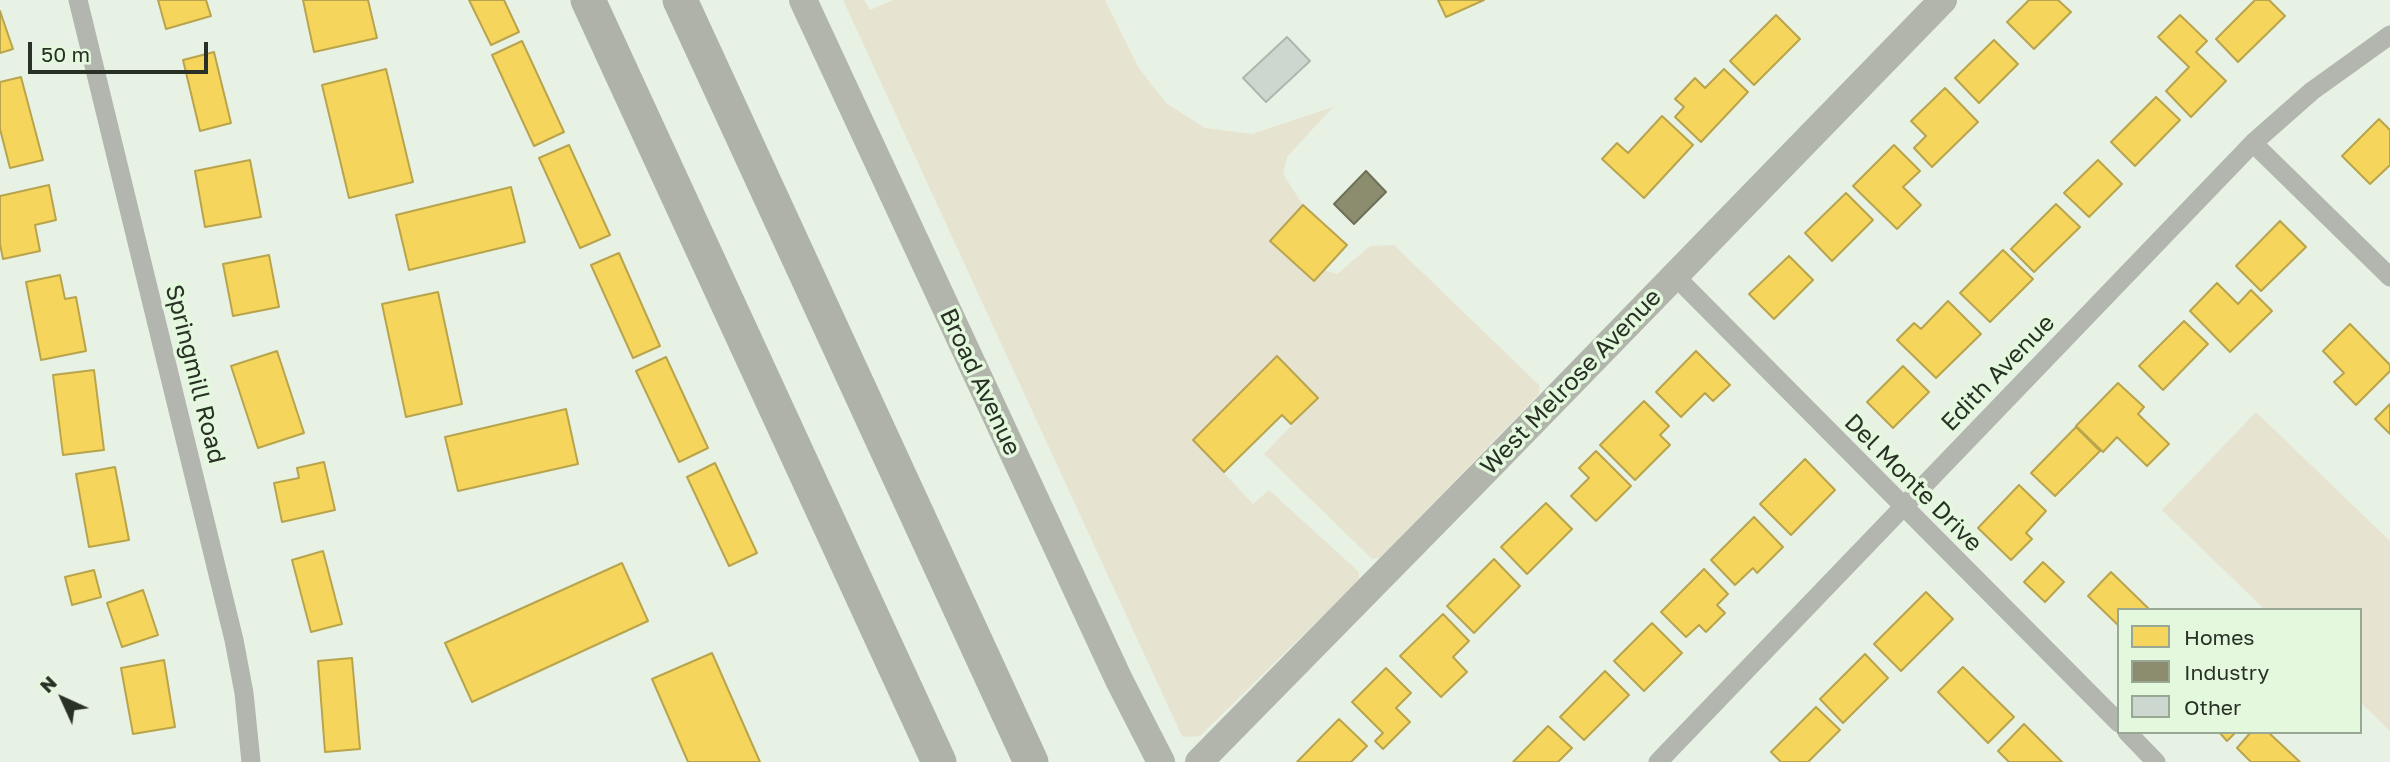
<!DOCTYPE html>
<html>
<head>
<meta charset="utf-8">
<style>
  body { margin:0 }
  #map { position:relative; width:2390px; height:762px; overflow:hidden; background:#e8f2e4; font-family:"Golos Text",sans-serif }
  canvas { display:block }
  .legend { position:absolute; left:2117px; top:608px; width:245px; height:126px; box-sizing:border-box; background:#e4f8de; border:2px solid #99a894; margin:0; padding:9px 12px; list-style:none; font-size:21px; color:#293026 }
  .legend li { display:flex; align-items:center; gap:14px; height:35px }
  .legend b { width:35px; border:2px solid #99a894 }
  .north { position:absolute; left:28px; top:664px; width:70px; height:70px; -webkit-text-stroke:5px #e4f8de; paint-order:stroke; rotate:315deg; font-size:19px; font-weight:700; line-height:28px; text-align:center; color:#293026 }
  .north::after { content:''; display:block; margin:auto; width:24px; height:32px; background:#293026; clip-path:polygon(50% 0,100% 100%,50% 72%,0 100%) }
  .scale { position:absolute; left:28px; top:42px; width:180px; height:32px; box-sizing:border-box; border:4px solid #293026; border-top:0; padding-left:9px; font-size:21px; line-height:24px; white-space:nowrap; color:#293026; -webkit-text-stroke:5px #e4f8de; paint-order:stroke }
</style>
</head>
<body>
<div id="map">
<canvas width="2390" height="762"></canvas>
<ul class="legend">
<li><b style="height:19px;background:#f6d55c"></b>Homes</li>
<li><b style="height:19px;background:#8c8c6e"></b>Industry</li>
<li><b style="height:19px;background:#ccd8cf"></b>Other</li>
</ul>
<div class="north">N</div>
<div class="scale">50 m</div>
</div>
<script>
const g = document.querySelector('canvas').getContext('2d');
g.lineJoin = 'round';
function fill(path, color) {
  g.fillStyle = color;
  g.fill(path, 'evenodd');
}
function shape(rows) {
  const path = new Path2D();
  for (const r of rows) {
    path.moveTo(r[0], r[1]);
    for (let i = 2; i < r.length; i += 2) path.lineTo(r[i], r[i + 1]);
  }
  return path;
}
function stroke(path, color, width, dash) {
  g.strokeStyle = color;
  g.lineWidth = width;
  g.lineCap = dash ? 'butt' : 'round';
  g.setLineDash(dash || []);
  g.stroke(path);
}
function write(font, color, halo, rows, align = 'center') {
  g.font = font + ' "Golos Text",sans-serif';
  g.lineWidth = 7;
  g.setLineDash([]);
  g.textBaseline = 'middle';
  g.strokeStyle = halo;
  g.fillStyle = color;
  for (const [text, x, y, turn = 0] of rows) {
    g.save();
    g.translate(x, y);
    g.rotate((+turn || 0) * Math.PI / 180);
    g.textAlign = isNaN(turn) ? turn : align;
    if (halo) g.strokeText(text, 0, 0);
    g.fillText(text, 0, 0);
    g.restore();
  }
}
fill(shape([
  [843,0,864,0,870,10,893,0,1105,0,1138,67,1166,103,1205,128,1252,134,1333,107,1287,157,1283,174,1303,205,1271,241,1324,270,1337,274,1370,246,1394,245,1539,385,1539,394,1380,558,1372,559,1264,454,1318,398,1277,357,1193,440,1253,504,1269,490,1359,572,1359,580,1200,736,1183,737,1180,732],
  [2256,412,2390,541,2390,731,2360,702,2360,610,2265,610,2162,510]
]), '#e7e3d1');
const homes = shape([
  [158,0,206,0,211,16,166,29,158,0],
  [303,0,368,0,377,38,314,52,303,0],
  [469,0,504,0,519,32,491,45,469,0],
  [1438,0,1484,0,1446,17,1438,0],
  [2029,0,2058,0,2071,12,2034,49,2007,22,2029,0],
  [2255,0,2269,0,2285,16,2238,62,2216,39,2255,0],
  [0,11,13,49,0,53,0,11],
  [1776,15,1800,39,1754,85,1730,61,1776,15],
  [2180,15,2207,41,2196,52,2226,81,2191,117,2166,91,2189,67,2158,37,2180,15],
  [1994,40,2018,64,1979,103,1955,78,1994,40],
  [522,41,564,132,534,146,492,55,522,41],
  [214,52,231,123,200,131,183,60,214,52],
  [386,69,413,182,349,198,322,85,386,69],
  [1724,69,1748,92,1701,142,1675,117,1684,107,1675,99,1695,78,1705,88,1724,69],
  [21,77,43,160,10,168,0,129,0,82,21,77],
  [1945,88,1978,122,1932,167,1914,148,1926,136,1911,121,1945,88],
  [2156,97,2180,120,2135,166,2111,142,2156,97],
  [1662,116,1693,145,1644,198,1602,159,1617,143,1628,153,1662,116],
  [2379,119,2390,130,2390,165,2370,184,2342,156,2379,119],
  [569,145,610,235,580,248,539,158,569,145],
  [1894,145,1920,171,1903,187,1921,205,1897,229,1853,186,1894,145],
  [250,160,261,217,205,227,195,171,250,160],
  [2098,160,2122,184,2089,217,2064,193,2098,160],
  [49,185,56,220,35,225,40,251,3,259,0,244,0,196,49,185],
  [511,187,525,242,409,270,396,215,511,187],
  [1846,193,1873,220,1832,261,1805,233,1846,193],
  [2056,204,2080,227,2034,272,2011,249,2056,204],
  [1303,205,1347,245,1314,281,1270,241,1303,205],
  [2280,221,2306,247,2261,291,2236,266,2280,221],
  [2003,250,2033,279,1990,322,1960,293,2003,250],
  [619,253,660,346,633,358,591,265,619,253],
  [269,255,279,307,233,316,223,264,269,255],
  [1789,256,1813,280,1774,319,1749,294,1789,256],
  [60,275,65,299,76,297,86,351,41,360,26,282,60,275],
  [2217,283,2238,304,2251,290,2272,311,2230,352,2190,311,2217,283],
  [438,292,462,404,406,417,382,304,438,292],
  [1948,301,1981,334,1936,378,1897,340,1914,323,1921,329,1948,301],
  [2184,321,2208,344,2163,390,2139,366,2184,321],
  [2350,324,2390,365,2390,371,2356,405,2334,382,2344,373,2323,351,2350,324],
  [277,351,304,433,258,448,231,366,277,351],
  [1696,351,1730,385,1713,401,1705,393,1681,417,1656,392,1696,351],
  [1277,356,1318,398,1291,424,1282,415,1224,472,1193,440,1277,356],
  [666,357,708,448,679,462,636,371,666,357],
  [1903,366,1929,392,1893,428,1867,402,1903,366],
  [94,370,104,450,63,455,53,375,94,370],
  [2118,383,2144,407,2138,414,2169,444,2147,466,2117,437,2103,452,2076,426,2118,383],
  [1644,401,1669,426,1660,435,1670,445,1635,480,1600,445,1644,401],
  [2390,404,2390,434,2375,419,2390,404],
  [566,409,578,464,458,491,445,437,566,409],
  [2076,427,2100,451,2055,496,2031,473,2076,427],
  [1596,451,1631,486,1596,521,1571,496,1589,478,1579,468,1596,451],
  [1805,459,1835,490,1791,535,1760,504,1805,459],
  [324,462,335,510,282,522,274,483,299,478,297,468,324,462],
  [715,463,757,553,729,566,687,477,715,463],
  [115,467,129,540,89,547,76,474,115,467],
  [2019,485,2046,511,2026,533,2032,539,2011,560,1978,528,2019,485],
  [1546,503,1572,529,1527,574,1501,547,1546,503],
  [1754,517,1783,547,1757,573,1753,568,1735,585,1711,560,1754,517],
  [323,551,342,624,311,632,292,560,323,551],
  [1494,559,1520,586,1474,633,1447,606,1494,559],
  [2043,562,2064,582,2045,602,2024,582,2043,562],
  [622,563,648,621,472,702,445,643,622,563],
  [1704,569,1728,594,1717,605,1725,613,1706,632,1699,625,1686,637,1661,612,1704,569],
  [94,570,101,597,72,605,65,577,94,570],
  [2111,572,2150,610,2119,610,2119,626,2088,596,2111,572],
  [143,590,158,635,122,647,107,603,143,590],
  [1926,592,1953,619,1901,671,1874,644,1926,592],
  [1443,614,1469,641,1453,657,1467,672,1441,697,1400,656,1443,614],
  [1652,623,1682,653,1644,691,1614,661,1652,623],
  [712,653,760,762,688,762,652,679,712,653],
  [1865,654,1888,678,1843,723,1820,699,1865,654],
  [352,658,360,749,325,752,318,661,352,658],
  [164,660,175,727,133,734,121,668,164,660],
  [1963,667,2014,717,1988,743,1938,692,1963,667],
  [1386,668,1411,693,1396,708,1410,722,1383,749,1375,741,1383,733,1352,702,1386,668],
  [1605,671,1629,695,1584,740,1560,717,1605,671],
  [1816,707,1840,730,1808,762,1781,762,1771,752,1816,707],
  [1339,719,1367,746,1351,762,1297,762,1339,719],
  [2024,724,2062,762,2009,762,1998,751,2024,724],
  [1548,726,1572,748,1558,762,1513,762,1548,726],
  [2219,732,2236,732,2227,741,2219,732],
  [2251,732,2268,732,2300,762,2251,762,2237,748,2251,732]
]);
fill(homes, '#f6d55c');
stroke(homes, '#b8a44c', 2);
const industry = shape([
  [1366,171,1386,192,1354,224,1334,204,1366,171]
]);
fill(industry, '#8c8c6e');
stroke(industry, '#6e7058', 2);
const building = shape([
  [1287,37,1310,61,1266,102,1243,78,1287,37]
]);
fill(building, '#ccd8cf');
stroke(building, '#acb7ae', 2);
stroke(shape([
  [78,0,234,640,244,693,251,762],
  [2253,143,2390,277],
  [1674,275,2119,723],
  [2127,732,2156,762],
  [1658,762,2253,143,2312,91,2390,35]
]), '#b2b6ae', 19);
stroke(shape([
  [803,0,1119,680,1161,762],
  [1199,762,1487,469,1943,0]
]), '#b1b5ac', 28);
stroke(shape([
  [588,0,939,762],
  [680,0,1031,762]
]), '#aeb2a8', 35);
write('24px', '#293026', '#e4f8de', [
  ["Edith Avenue",1998,373,-46],
  ["Springmill Road",195,374,76],
  ["Broad Avenue",980,382,65],
  ["West Melrose Avenue",1571,382,-46],
  ["Del Monte Drive",1913,483,45]
]);
</script>
</body>
</html>
